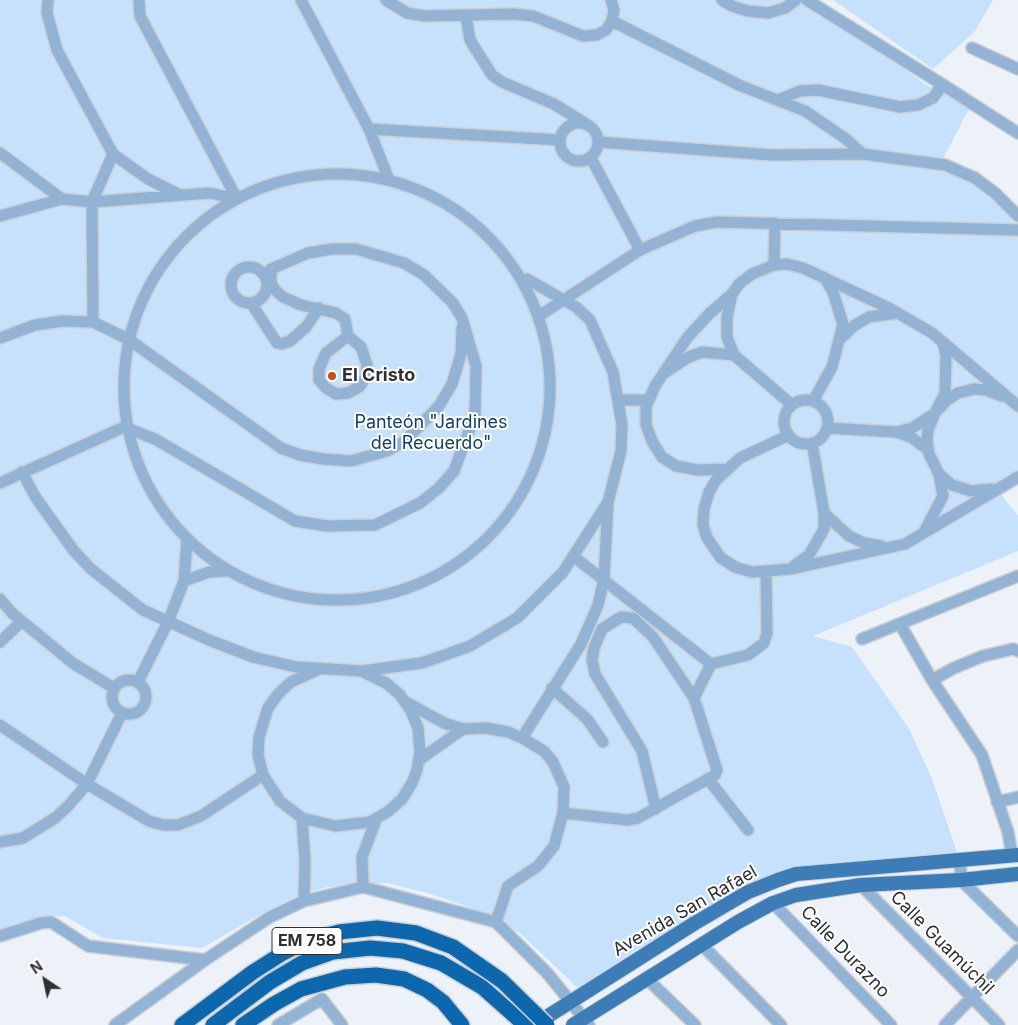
<!DOCTYPE html>
<html>
<head>
<meta charset="utf-8">
<style>
  body { margin:0 }
  #map { position:relative; width:1018px; height:1025px; overflow:hidden; background:#ecf2f7; font-family:Inter,sans-serif }
  canvas { display:block }
  .north { position:absolute; left:20px; top:955px; width:50px; height:50px; -webkit-text-stroke:4px #fff; paint-order:stroke; rotate:326deg; font-size:14px; font-weight:700; line-height:20px; text-align:center; color:#2e3032 }
  .north::after { content:''; display:block; margin:auto; width:18px; height:22px; background:#2e3032; clip-path:polygon(50% 0,100% 100%,50% 72%,0 100%) }
</style>
</head>
<body>
<div id="map">
<canvas width="1018" height="1025"></canvas>
<div class="north">N</div>
</div>
<script>
const g = document.querySelector('canvas').getContext('2d');
g.lineJoin = 'round';
function fill(path, color) {
  g.fillStyle = color;
  g.fill(path, 'evenodd');
}
function shape(rows) {
  const path = new Path2D();
  for (const r of rows) {
    if (r.length === 3) {
      path.moveTo(r[0] + r[2], r[1]);
      path.arc(r[0], r[1], r[2], 0, 2 * Math.PI);
      continue;
    }
    path.moveTo(r[0], r[1]);
    for (let i = 2; i < r.length; i += 2) path.lineTo(r[i], r[i + 1]);
  }
  return path;
}
function stroke(path, color, width, dash) {
  g.strokeStyle = color;
  g.lineWidth = width;
  g.lineCap = dash ? 'butt' : 'round';
  g.setLineDash(dash || []);
  g.stroke(path);
}
function write(font, color, halo, rows, align = 'center') {
  g.font = font + ' Inter,sans-serif';
  g.lineWidth = 4;
  g.setLineDash([]);
  g.textBaseline = 'middle';
  g.strokeStyle = halo;
  g.fillStyle = color;
  for (const [text, x, y, turn = 0] of rows) {
    g.save();
    g.translate(x, y);
    g.rotate((+turn || 0) * Math.PI / 180);
    g.textAlign = isNaN(turn) ? turn : align;
    if (halo) g.strokeText(text, 0, 0);
    g.fillText(text, 0, 0);
    g.restore();
  }
}
fill(shape([
  [0,0,811,0,925,84,970,107,937,170,973,183,1009,215,1018,229,1018,483,1000,493,1018,516,1018,551,813,636,852,647,908,727,931,776,958,855,796,873,692,919,634,951,579,989,521,934,502,922,474,909,431,894,387,883,327,887,302,894,268,910,202,948,103,938,65,916,44,916,0,930],
  [833,0,993,0,975,31,933,69]
]), '#c6e1fc');
const minor = shape([
  [48,0,47,13,57,50,113,154,148,179,178,194],
  [139,0,140,16,237,199],
  [301,0,369,129,389,180],
  [386,0,407,13,425,16,514,14,533,16,583,36,597,35,606,30,612,21,614,10,611,0],
  [722,0,732,6,748,11,768,13,785,8,796,0],
  [466,16,470,40,492,75,502,82,554,104,588,125],
  [612,21,739,85,805,111,846,139,863,154,945,165,975,178,995,193,1018,216],
  [972,48,1018,69],
  [940,83,1018,133],
  [780,99,800,91,818,90,900,107,918,105,933,98,938,91,940,83,807,0],
  [579,142,19],
  [369,129,560,140],
  [598,142,772,155,863,154],
  [0,153,62,199],
  [591,158,640,250],
  [337,387,213],
  [0,216,62,199,92,202,210,193,237,199],
  [774,265,775,223],
  [249,285,18],
  [271,269,271,282,274,289,283,297,301,305,336,313,345,319,348,336,361,347,367,365,366,377,359,387,348,393,336,394,326,388,319,380,319,369,326,353,348,336],
  [251,303,277,343,281,344,290,341,306,327,319,308],
  [539,316,640,250,695,226,717,222,1018,230],
  [93,322,92,202,113,154],
  [0,338,35,325,62,321,93,322,128,339,281,448,300,455,323,459,351,461,387,451,405,441,439,406,452,384,461,354,462,328],
  [840,339,855,325,869,317,897,313],
  [666,372,689,357,702,352,734,355],
  [619,400,649,400],
  [806,422,22],
  [813,401,832,367,843,324,833,292,824,277],
  [792,405,734,355,727,337,727,317,732,294,739,284,752,274,774,265,787,264,803,268,889,308,932,333,1018,406],
  [827,428,896,432,911,437,928,450],
  [896,432,912,428,935,413,945,393,946,355,943,343],
  [789,435,740,458,716,480,709,492,704,509,703,525,707,538,721,558,735,567,752,572,791,569,905,544,1018,477],
  [727,469,698,470,676,466,662,457,653,443,646,425,646,407,655,386,687,338,709,314,732,294],
  [22,472,36,498,74,551,91,569,143,610,209,640,253,657,296,667,361,671,386,683,400,695,411,711,418,728,420,752,417,770,412,783,402,799,389,811,370,822,335,826,302,818,280,801,263,775,258,755,259,737,268,708,279,693,291,682,317,670],
  [0,483,124,427,155,439,295,521,327,526,375,525,420,503,439,488,454,471,475,415,476,366,462,318,452,302,424,275,404,263,356,249,332,249,308,253,271,269,265,275],
  [992,489,971,491,952,485,939,474,929,454,927,441,928,430,935,413,946,401,958,393,974,389,986,390,1002,396],
  [824,513,849,536,864,543,881,546],
  [925,530,943,496,939,474],
  [573,556,711,664,748,655,764,643,767,633,766,572],
  [794,566,809,555,824,529,824,513,812,443],
  [184,581,209,572,225,571],
  [0,599,13,614,74,664,114,688],
  [900,624,932,680,982,755,1008,832,1012,855],
  [862,639,1018,576],
  [0,642,22,621],
  [363,671,421,663,445,655,470,646,517,618,563,572,608,502],
  [129,697,17],
  [932,680,954,668,983,656,1013,649,1018,651],
  [138,682,168,622,184,581,187,540],
  [552,688,587,719,603,742],
  [406,702,444,723,463,729,486,728,508,732,522,738,544,751,553,762,564,787,563,813,554,846,538,866,508,886,496,922],
  [0,725,87,784,149,821,163,825,178,825,201,816,263,775],
  [522,738,581,644,598,605,604,579,608,502,621,451,622,425,613,372,590,320,576,307,527,279],
  [419,760,463,729],
  [708,779,748,830],
  [997,802,1018,797],
  [656,809,642,751,595,674,592,660,594,648,602,629,621,617,633,618,653,637,694,698],
  [563,813,627,820,638,818,715,775,717,770,694,698,711,664],
  [302,818,305,861,304,901],
  [0,842,23,838,55,818,68,806,87,784,122,713],
  [960,859,961,880,1018,936],
  [861,885,999,1025],
  [363,887,362,857,376,820],
  [773,903,891,1025],
  [0,936,41,923,51,922,88,946,205,960],
  [701,944,781,1025],
  [646,978,695,1025],
  [115,1025,205,960,270,917,304,901,363,887,496,922,548,974,589,1025],
  [278,1025,322,999,342,1025],
  [945,1025,1018,950]
]);
const major = shape([
  [534,1025,695,923,748,892,778,880,796,874,1018,855],
  [573,1025,738,922,773,903,796,895,861,885,961,880,1018,874]
]);
const highway = shape([
  [182,1025,253,972,283,953,308,940,339,932,377,928,416,933,453,947],
  [213,1025,270,982,302,963,333,952,370,948,403,951,441,963,482,987,525,1025],
  [243,1025,274,1004,301,989,345,977,376,975,404,979,427,990,443,1002,462,1025]
]);
stroke(minor, '#cacfd4', 14);
stroke(major, '#cacfd4', 16);
stroke(highway, '#cacfd4', 18);
stroke(minor, '#92b3d4', 11);
stroke(major, '#3c7cb7', 14);
stroke(highway, '#0d67ac', 15);
const highwayBridge = shape([
  [453,947,502,981,547,1025]
]);
stroke(highwayBridge, '#cacfd4', 18, []);
stroke(highwayBridge, '#0d67ac', 15);
for (const [x, y, r, color] of [
  [332,376,5,"#d04a13"]
]) {
  const dot = new Path2D();
  dot.arc(x, y, r, 0, 2 * Math.PI);
  g.fillStyle = color;
  g.fill(dot);
  stroke(dot, '#fff', 2);
}
for (const [x, y, w] of [
  [307,941,70]
]) {
  const box = new Path2D();
  box.roundRect(x - w / 2, y - 13.5, w, 27, 4);
  g.fillStyle = '#fff';
  g.fill(box);
  stroke(box, '#2e3032', 1);
}
write('bold 16px', '#2e3032', null, [
  ["EM 758",307,941]
]);
write('bold 18px', '#2e3032', '#fff', [
  ["El Cristo",342,376]
], 'left');
write('18px', '#133f66', '#fff', [
  ["Panteón \"Jardines",431,423],
  ["del Recuerdo\"",431,444]
]);
write('18px', '#2e3032', '#fff', [
  ["Avenida San Rafael",685,911,-30],
  ["Calle Guamúchil",942,943,45],
  ["Calle Durazno",845,952,46]
]);
</script>
</body>
</html>
